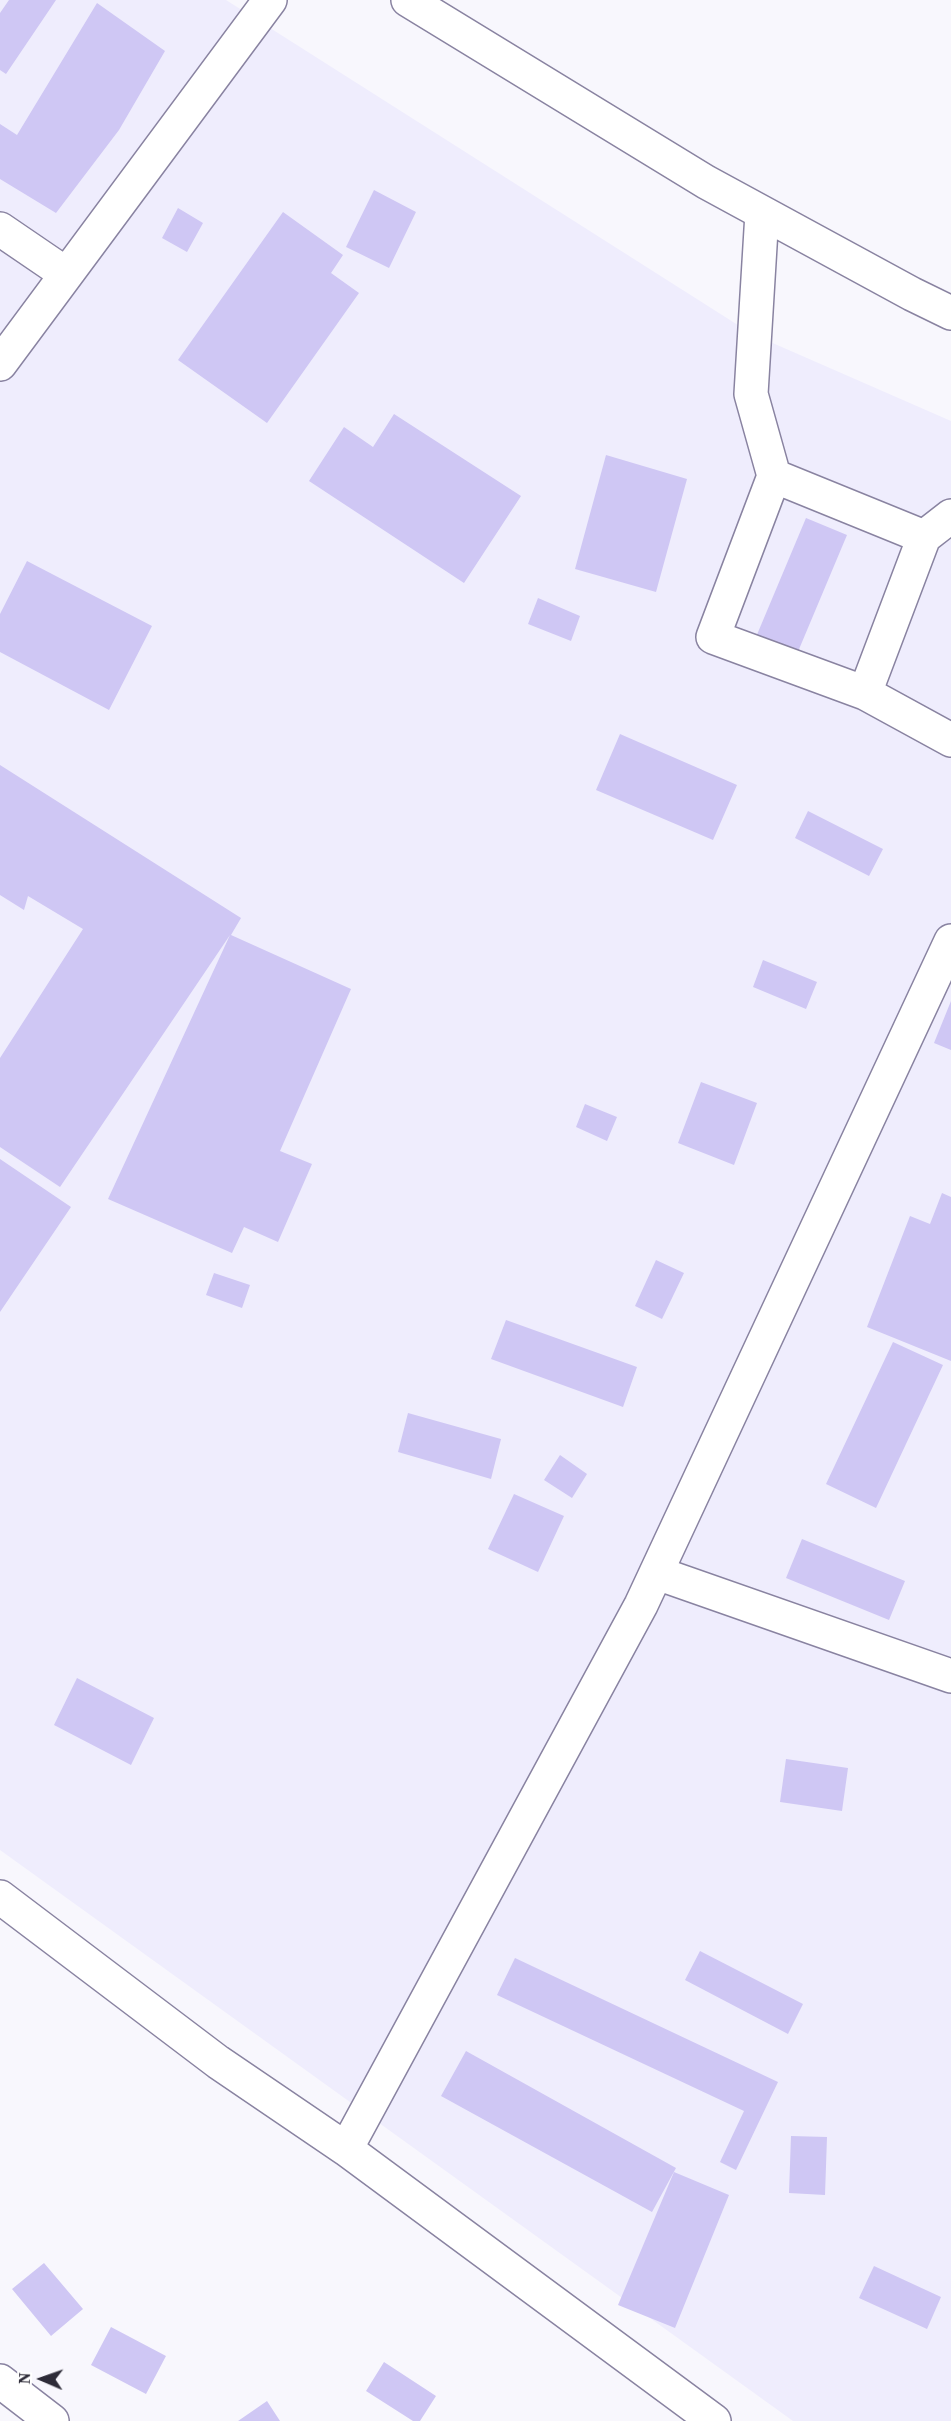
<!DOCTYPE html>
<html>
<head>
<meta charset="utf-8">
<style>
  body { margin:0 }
  #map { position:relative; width:951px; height:2421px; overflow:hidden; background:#f8f7fd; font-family:"Source Serif 4",serif }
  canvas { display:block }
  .north { position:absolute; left:12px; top:2349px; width:60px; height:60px; -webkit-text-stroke:4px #fff; paint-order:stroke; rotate:272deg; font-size:16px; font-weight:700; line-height:24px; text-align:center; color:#2d2b38 }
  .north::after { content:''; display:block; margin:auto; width:21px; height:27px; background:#2d2b38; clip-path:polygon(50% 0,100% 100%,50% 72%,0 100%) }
</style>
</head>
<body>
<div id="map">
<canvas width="951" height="2421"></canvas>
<div class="north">N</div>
</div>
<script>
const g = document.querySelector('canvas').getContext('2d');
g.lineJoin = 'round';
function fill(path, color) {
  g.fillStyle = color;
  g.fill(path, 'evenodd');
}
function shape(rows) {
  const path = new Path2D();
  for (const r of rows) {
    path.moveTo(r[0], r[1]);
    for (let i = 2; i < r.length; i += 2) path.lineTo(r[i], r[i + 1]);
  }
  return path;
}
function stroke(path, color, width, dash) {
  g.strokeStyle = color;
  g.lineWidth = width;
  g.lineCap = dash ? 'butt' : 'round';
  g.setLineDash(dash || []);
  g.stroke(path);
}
fill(shape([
  [0,0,226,0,752,334,951,421,951,2421,793,2421,0,1850]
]), '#efedfd');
fill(shape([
  [9,0,56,0,6,74,0,70,0,13],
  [97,3,165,51,119,130,56,213,0,179,0,124,17,135],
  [374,190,416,212,389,268,346,247],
  [178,208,203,223,187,252,162,238],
  [283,212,343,255,331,273,359,293,267,423,178,360],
  [394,414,521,496,464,583,309,481,344,427,373,447],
  [606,455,687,479,656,592,575,569],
  [806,518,847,535,797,654,756,637],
  [27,561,152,626,109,710,0,652,0,614],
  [538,598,580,616,571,641,528,624],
  [620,734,737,785,713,840,596,790],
  [0,765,241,918,231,935,351,989,280,1151,312,1164,278,1242,244,1227,232,1253,108,1199,230,935,60,1187,0,1147,0,1058,83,929,28,896,24,910,0,895],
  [808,811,883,849,869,876,795,838],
  [763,960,817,982,806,1009,753,987],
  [951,1001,951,1050,934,1043],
  [701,1082,757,1103,734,1165,678,1143],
  [585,1104,617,1117,607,1141,576,1127],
  [0,1159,71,1207,0,1312],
  [942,1193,951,1197,951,1361,867,1327,910,1216,930,1224],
  [656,1260,684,1273,662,1319,635,1306],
  [214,1273,250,1285,242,1308,206,1295],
  [506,1320,637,1367,623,1407,491,1359],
  [893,1342,943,1365,876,1508,826,1484],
  [408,1413,501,1439,491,1479,398,1452],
  [560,1455,587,1474,572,1498,544,1480],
  [514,1494,564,1516,538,1572,488,1549],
  [802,1539,905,1581,889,1620,786,1578],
  [77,1678,154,1718,131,1765,54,1725],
  [786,1759,848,1768,842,1811,780,1802],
  [700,1951,803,2004,788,2034,685,1980],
  [515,1958,778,2082,736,2170,720,2162,744,2111,497,1995],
  [466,2051,676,2168,652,2212,441,2096],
  [791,2136,827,2137,825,2195,789,2193],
  [674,2172,729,2195,675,2328,618,2305],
  [44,2263,83,2309,51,2336,12,2289],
  [874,2266,941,2297,927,2329,859,2298],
  [111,2327,166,2356,146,2394,91,2365],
  [384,2362,436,2396,420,2421,413,2421,366,2391],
  [267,2401,280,2421,238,2421]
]), '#cfc7f4');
const minor = shape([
  [408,0,706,182,912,294,951,313],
  [762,213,751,394,774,476,713,637,865,693,951,740],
  [0,229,66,274],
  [0,364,270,0],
  [774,476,924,537],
  [865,693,924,537,951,516],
  [657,1573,951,1676],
  [0,1897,218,2062,346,2149,714,2421],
  [346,2149,641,1605,951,941],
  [0,2381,52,2421]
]);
stroke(minor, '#8983a1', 36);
stroke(minor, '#fff', 33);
</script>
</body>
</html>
